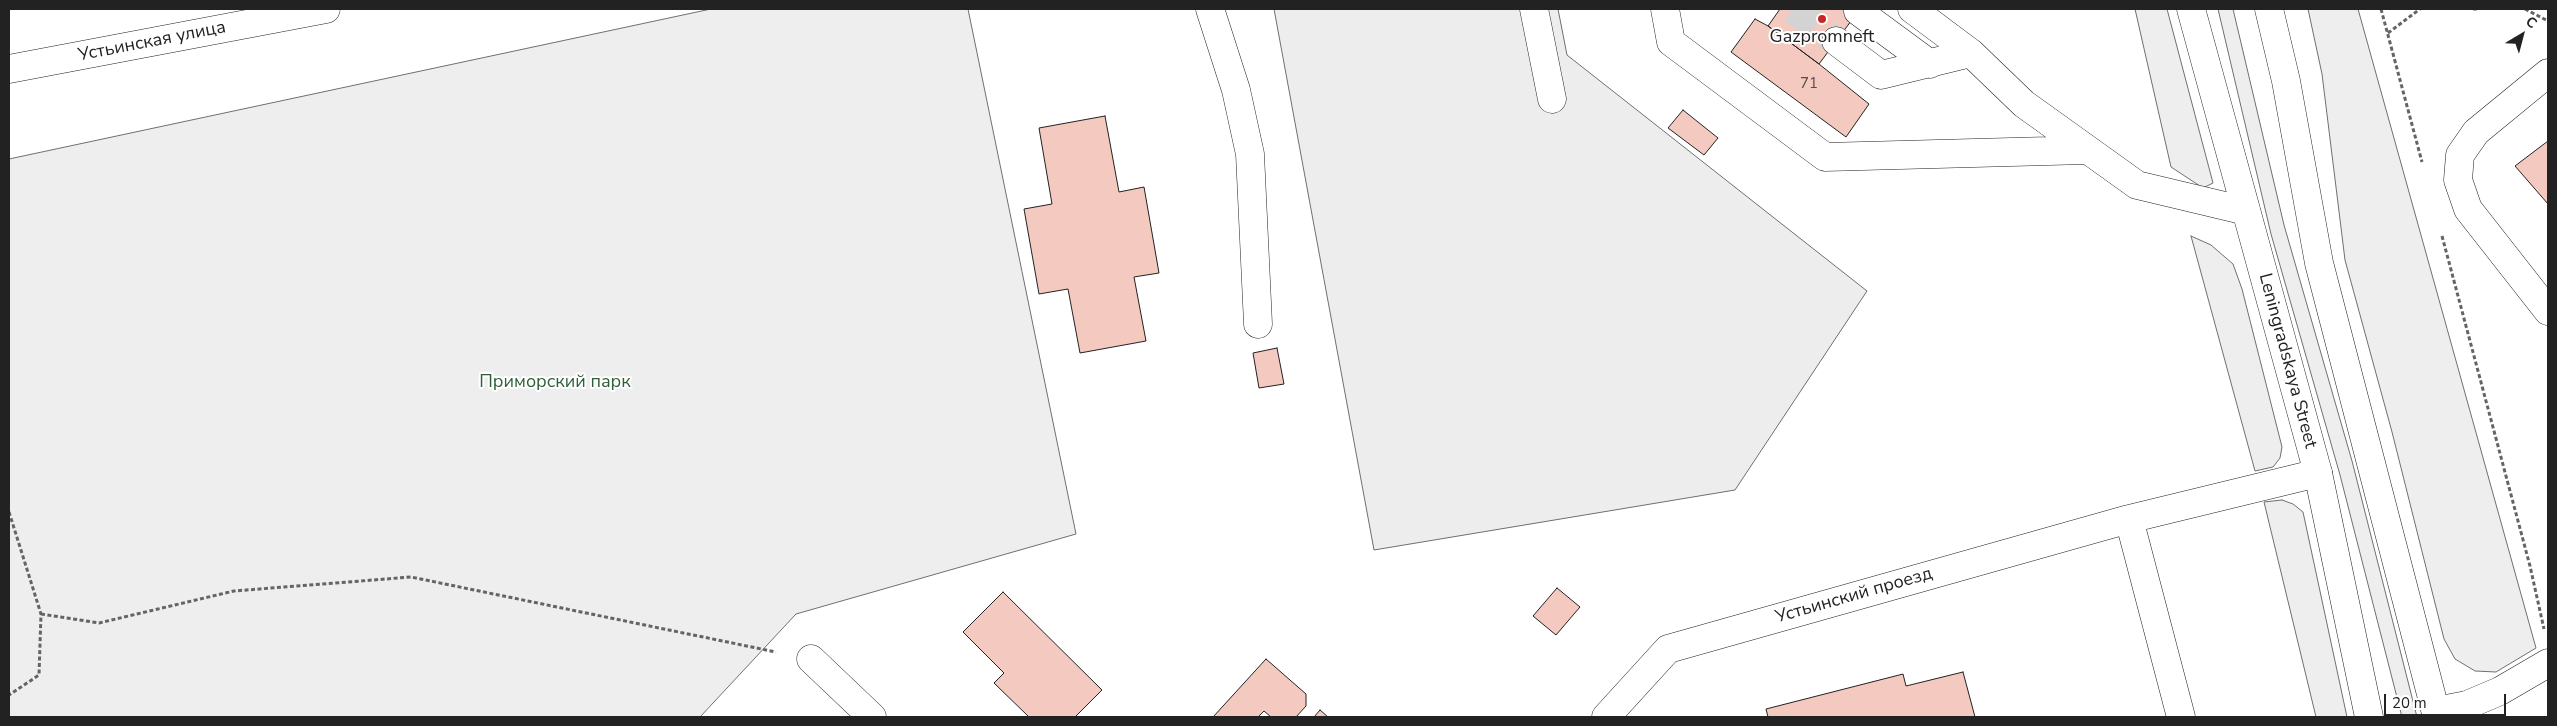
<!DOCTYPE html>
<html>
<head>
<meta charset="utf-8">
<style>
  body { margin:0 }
  #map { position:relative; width:2557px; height:726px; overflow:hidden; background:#fff; font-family:"Nunito Sans",sans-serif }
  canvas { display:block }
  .frame { position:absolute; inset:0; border:10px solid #222; pointer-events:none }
  .north { position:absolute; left:2497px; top:10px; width:50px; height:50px; -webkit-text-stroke:4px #fff; paint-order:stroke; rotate:37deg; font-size:14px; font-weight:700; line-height:20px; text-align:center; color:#222 }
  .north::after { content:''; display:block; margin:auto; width:18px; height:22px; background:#222; clip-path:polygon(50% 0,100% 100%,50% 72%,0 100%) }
  .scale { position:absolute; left:2384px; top:694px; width:122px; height:22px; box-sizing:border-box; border:2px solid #222; border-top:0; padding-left:6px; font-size:15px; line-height:18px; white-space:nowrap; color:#222; -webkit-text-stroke:4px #fff; paint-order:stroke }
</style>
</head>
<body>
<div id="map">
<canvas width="2557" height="726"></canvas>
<div class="frame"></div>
<div class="north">С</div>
<div class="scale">20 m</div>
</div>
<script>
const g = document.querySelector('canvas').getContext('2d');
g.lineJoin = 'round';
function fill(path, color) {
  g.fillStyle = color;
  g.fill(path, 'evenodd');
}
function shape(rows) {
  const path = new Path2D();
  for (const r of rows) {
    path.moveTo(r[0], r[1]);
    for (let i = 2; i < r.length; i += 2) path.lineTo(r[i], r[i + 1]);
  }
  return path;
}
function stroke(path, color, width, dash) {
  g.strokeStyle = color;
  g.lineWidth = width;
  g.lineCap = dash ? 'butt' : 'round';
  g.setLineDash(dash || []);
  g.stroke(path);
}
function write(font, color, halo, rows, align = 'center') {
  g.font = font + ' "Nunito Sans",sans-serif';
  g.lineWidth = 4;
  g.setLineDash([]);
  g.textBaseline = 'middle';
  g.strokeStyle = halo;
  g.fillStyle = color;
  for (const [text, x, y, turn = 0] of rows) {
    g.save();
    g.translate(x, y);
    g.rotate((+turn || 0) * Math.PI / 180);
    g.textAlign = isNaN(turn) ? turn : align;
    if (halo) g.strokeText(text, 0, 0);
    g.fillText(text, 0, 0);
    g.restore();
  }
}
const green = shape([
  [711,9,968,9,1076,534,796,614,700,717,9,717,9,159,711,9],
  [2135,9,2167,9,2213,183,2203,188,2171,167,2135,9],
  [2218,9,2233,9,2284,225,2352,461,2417,717,2402,717,2340,475,2271,234,2218,9],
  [2308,9,2358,9,2536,648,2496,672,2475,671,2455,659,2444,639,2392,432,2345,260,2322,74,2308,9],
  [2191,236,2211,245,2233,264,2242,289,2282,447,2280,458,2273,467,2255,471,2191,236],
  [2282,500,2293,504,2303,512,2347,717,2316,717,2264,502,2282,500]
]);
fill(green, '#eee');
stroke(green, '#6f6f6f', 1);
const parking = shape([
  [1274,9,1558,9,1567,55,1867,291,1735,490,1374,550,1274,9]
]);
fill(parking, '#ededed');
stroke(parking, '#6f6f6f', 1);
const building = shape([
  [1780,9,1860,9,1819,64,1768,26,1780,9],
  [1755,19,1768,26,1819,64,1869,104,1846,137,1731,52,1755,19],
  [1683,110,1718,138,1704,155,1668,128,1683,110],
  [1105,116,1119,192,1144,187,1159,273,1134,277,1146,341,1080,353,1068,289,1039,294,1024,209,1052,204,1039,128,1105,116],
  [2548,141,2548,204,2515,166,2548,141],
  [1277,348,1284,384,1259,388,1253,353,1277,348],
  [1557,588,1580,607,1556,635,1533,616,1557,588],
  [1003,592,1102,690,1075,717,1029,717,994,683,1004,673,963,632,1003,592],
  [1266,659,1306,694,1306,706,1296,717,1271,717,1264,711,1258,717,1213,717,1266,659],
  [1963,672,1975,717,1768,717,1766,709,1903,674,1906,686,1963,672],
  [1320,710,1328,717,1314,717,1320,710]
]);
fill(building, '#f3c9c0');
stroke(building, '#222', 1);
stroke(shape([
  [1793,9,1836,41]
]), '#d3d3d3', 28, [28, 14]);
const minor = shape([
  [1210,9,1236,90,1250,154,1258,324],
  [1534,9,1552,99],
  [1665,9,1671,42,1825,157,2086,150],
  [1912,9,1971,53,2024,104,2137,185,2246,211],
  [1858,11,1930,64],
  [1836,41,1881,75,1971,53],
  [9,69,326,9],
  [2548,73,2476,132,2460,155,2458,180,2468,209,2548,311],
  [2129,519,2181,717],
  [811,659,872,717],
  [2436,711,2467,705,2500,691,2548,663],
  [1606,717,1668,649,2129,519,2318,473]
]);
const major = shape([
  [2191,9,2318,473,2369,717],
  [2269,9,2286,81,2319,263,2437,717]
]);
stroke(minor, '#222', 29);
stroke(major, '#222', 29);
stroke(shape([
  [2381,9,2422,162],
  [2473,9,2477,9],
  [2525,9,2548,21],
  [2388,33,2420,9],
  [2442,236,2530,566,2544,629],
  [9,512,41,614,39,675,9,695],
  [41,614,99,623,234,591,411,577,776,652]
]), '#646464', 3, [4, 2.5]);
stroke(minor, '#fff', 28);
stroke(major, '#fff', 28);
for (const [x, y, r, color] of [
  [1822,19,5,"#c62828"]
]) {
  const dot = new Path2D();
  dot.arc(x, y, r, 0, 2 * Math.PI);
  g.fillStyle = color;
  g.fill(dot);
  stroke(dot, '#fff', 2);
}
write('15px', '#564c4a', null, [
  ["71",1809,84]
]);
write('18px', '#222', '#fff', [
  ["Gazpromneft",1822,38]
]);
write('18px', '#222', '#fff', [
  ["Устьинская улица",152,42,-11],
  ["Leningradskaya Street",2287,361,75],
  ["Устьинский проезд",1854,596,-16]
]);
write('18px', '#2f5e38', '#fff', [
  ["Приморский парк",555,383]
]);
</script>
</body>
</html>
